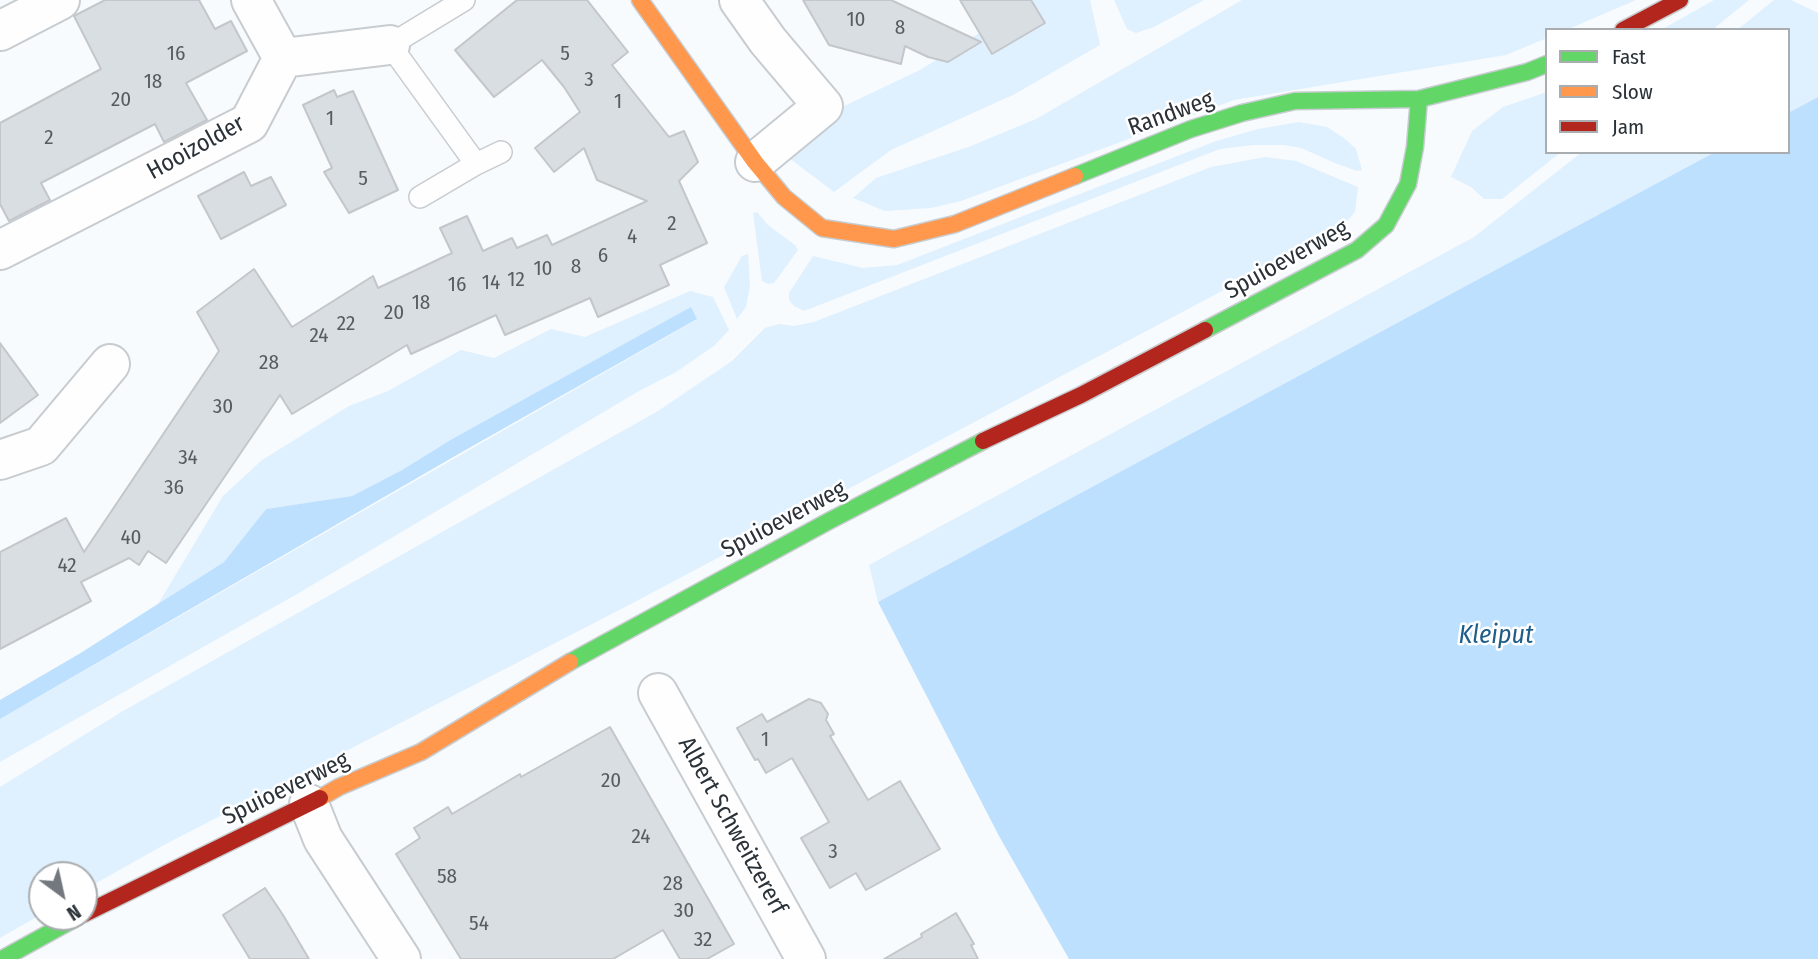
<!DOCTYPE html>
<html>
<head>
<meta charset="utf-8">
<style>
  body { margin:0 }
  #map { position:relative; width:1818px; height:959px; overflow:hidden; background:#f8fbfd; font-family:"Fira Sans Condensed",sans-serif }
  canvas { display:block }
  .legend { position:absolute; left:1545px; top:28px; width:245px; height:126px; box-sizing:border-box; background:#fff; border:2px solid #aaadaf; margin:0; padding:9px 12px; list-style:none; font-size:21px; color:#2a3238 }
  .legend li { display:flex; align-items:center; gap:14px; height:35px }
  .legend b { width:35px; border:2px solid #aaadaf }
  .north { position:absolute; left:28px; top:861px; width:70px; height:70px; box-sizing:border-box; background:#fff; border:2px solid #aaadaf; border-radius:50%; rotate:147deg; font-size:19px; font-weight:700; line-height:28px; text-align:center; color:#2a3238 }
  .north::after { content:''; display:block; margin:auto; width:24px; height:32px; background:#72787d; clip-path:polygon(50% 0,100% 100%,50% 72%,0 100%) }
</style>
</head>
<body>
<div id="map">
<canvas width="1818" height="959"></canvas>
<ul class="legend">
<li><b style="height:9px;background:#63d668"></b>Fast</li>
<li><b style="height:9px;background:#ff974d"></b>Slow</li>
<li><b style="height:9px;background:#b3261e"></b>Jam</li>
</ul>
<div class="north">N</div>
</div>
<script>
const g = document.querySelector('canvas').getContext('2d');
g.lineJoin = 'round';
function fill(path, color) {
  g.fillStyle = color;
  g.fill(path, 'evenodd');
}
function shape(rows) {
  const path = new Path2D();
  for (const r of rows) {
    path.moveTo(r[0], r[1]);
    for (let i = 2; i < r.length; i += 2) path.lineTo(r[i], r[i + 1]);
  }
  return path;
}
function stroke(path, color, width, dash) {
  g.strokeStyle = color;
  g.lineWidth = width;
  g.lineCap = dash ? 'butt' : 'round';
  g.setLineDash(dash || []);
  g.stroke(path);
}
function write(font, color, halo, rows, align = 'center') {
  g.font = font + ' "Fira Sans Condensed",sans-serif';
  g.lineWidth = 5;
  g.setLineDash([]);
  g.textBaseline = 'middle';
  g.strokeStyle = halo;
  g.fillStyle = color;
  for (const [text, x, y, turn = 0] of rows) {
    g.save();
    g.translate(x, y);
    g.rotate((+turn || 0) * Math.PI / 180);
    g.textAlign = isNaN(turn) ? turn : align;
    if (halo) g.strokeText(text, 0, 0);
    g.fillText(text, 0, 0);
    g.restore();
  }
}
fill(shape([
  [1029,0,1090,0,1100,45,1015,94,891,150,834,192,789,158,842,107,920,70,1029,2],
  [1114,0,1204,0,1154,27,1136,33,1127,29],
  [1242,0,1636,0,1566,30,1547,30,1547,38,1506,55,1234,100,961,201,931,208,885,211,853,198,876,178,971,146,1036,119],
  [1714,0,1749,0,1712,30,1661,30],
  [1774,0,1791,0,1818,13,1818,97,1788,113,1788,30,1737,30],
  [1547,92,1547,152,1561,152,1502,199,1484,199,1471,187,1451,177,1472,131,1503,107],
  [1299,122,1327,127,1344,138,1356,149,1362,170,1357,171,1335,163,1301,148,1284,145,1254,145,1220,149,804,311,794,306,789,300,789,293,813,256,863,268,897,265,1216,141,1258,129],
  [1582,152,1715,152,878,602,869,565,1474,237],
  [1265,157,1296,161,1358,187,1355,212,1341,228,627,606,162,846,84,890,84,875,42,875,42,914,0,938,0,787,123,711,658,411,732,361,765,328,779,324,794,326,814,322,1211,167],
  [757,212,768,225,795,245,798,250,774,283,768,284,762,281,753,213],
  [748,254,750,286,746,307,737,319,724,287,742,256],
  [690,291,713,297,729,330,714,346,676,372,639,391,297,594,0,762,0,719,696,320,696,317,690,308,452,439,402,470,352,496,266,509,224,562,158,604,223,496,262,460,349,406,388,391,461,350,494,358,551,329,585,337]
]), '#dff0fe');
fill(shape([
  [1818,97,1818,959,1069,959,999,836,878,602,1715,152,1788,152,1788,113],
  [691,307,697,319,462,452,0,719,0,700,79,654,224,562,266,509,352,496,402,470,452,439]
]), '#bde0fe');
const building = shape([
  [105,0,199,0,215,29,231,21,247,51,186,83,207,120,164,142,155,124,41,183,50,200,9,221,0,204,0,123,101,69,74,16,105,0],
  [517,0,587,0,628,52,612,65,669,137,684,131,698,162,679,181,707,243,660,265,669,285,598,317,590,298,505,335,496,315,411,354,407,345,292,414,280,395,166,563,148,551,139,565,129,558,81,582,91,601,0,649,0,552,66,518,84,552,219,351,197,312,254,269,292,327,373,276,378,288,452,253,440,228,467,216,483,251,512,238,517,248,547,235,552,245,647,201,597,180,584,148,554,172,535,148,580,112,564,87,542,60,494,97,455,50,517,0],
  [803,0,891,0,981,42,948,62,928,57,905,46,901,64,829,45,803,0],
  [960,0,1031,0,1045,23,992,54,960,0],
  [334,90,337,97,353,91,398,190,349,213,324,172,332,168,303,105,334,90],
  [244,172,251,186,271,177,286,205,221,239,198,196,244,172],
  [0,343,38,395,0,423,0,343],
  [809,699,821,703,828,714,826,720,834,734,830,736,868,800,900,781,940,849,866,890,856,873,830,888,801,838,829,822,792,758,766,773,758,759,755,760,737,728,762,714,767,722,809,699],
  [610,727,734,944,707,959,680,959,663,930,613,959,461,959,396,854,420,838,414,828,448,807,452,814,520,774,521,777,610,727],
  [265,888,283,915,309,959,250,959,223,915,265,888],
  [956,913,974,944,971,945,978,959,884,959,922,937,921,934,956,913]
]);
fill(building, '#d9dee2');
stroke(building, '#c3c7cb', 2);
const lane = shape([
  [464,0,390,45,476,164],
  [420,197,476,164,501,152]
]);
const street = shape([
  [251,0,283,58],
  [739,0,768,41,823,106,755,162],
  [0,31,60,0],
  [0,250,249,123,283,58,390,45],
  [0,460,41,446,110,364],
  [658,693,806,959],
  [309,804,323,839,401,959]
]);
const fast = shape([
  [1075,176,1191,129,1242,113,1295,101,1419,99,1527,72,1547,64],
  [1205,330,1357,250,1386,225,1408,184,1415,147,1419,99],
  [570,662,829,521,983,441],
  [2,959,78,917]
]);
const slow = shape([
  [640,0,755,162,784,197,822,228,894,239,955,224,1075,176],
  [320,798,339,787,421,752,570,662]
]);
const jam = shape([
  [1623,30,1680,0],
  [983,441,1081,395,1205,330],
  [84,914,320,798]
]);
stroke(lane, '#c7ccd0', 24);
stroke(street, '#c7ccd0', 42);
stroke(fast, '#c7ccd0', 19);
stroke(slow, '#c7ccd0', 19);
stroke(jam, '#c7ccd0', 19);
stroke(lane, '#fefeff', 21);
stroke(street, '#fefeff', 38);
stroke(fast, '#63d668', 16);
stroke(slow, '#ff974d', 16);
stroke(jam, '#b3261e', 16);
write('21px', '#565d62', null, [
  ["10",856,20],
  ["8",900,28],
  ["16",176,54],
  ["5",565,54],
  ["3",589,80],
  ["18",153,82],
  ["20",121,100],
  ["1",618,102],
  ["1",330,119],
  ["2",49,138],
  ["5",363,179],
  ["2",672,224],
  ["4",632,237],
  ["6",603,256],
  ["8",576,267],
  ["10",543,269],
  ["12",516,280],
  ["14",491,283],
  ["16",457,285],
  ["18",421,303],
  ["20",394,313],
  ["22",346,324],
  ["24",319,336],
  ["28",269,363],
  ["30",223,407],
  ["34",188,458],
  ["36",174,488],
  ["40",131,538],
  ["42",67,566],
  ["1",765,740],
  ["20",611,781],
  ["24",641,837],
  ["3",833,852],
  ["58",447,877],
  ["28",673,884],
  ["30",684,911],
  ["54",479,924],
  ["32",703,940]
]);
write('24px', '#2a3238', '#fff', [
  ["Randweg",1171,114,-20],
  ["Hooizolder",196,148,-29],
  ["Spuioeverweg",1287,260,-29],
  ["Spuioeverweg",784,520,-28],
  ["Spuioeverweg",286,789,-26],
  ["Albert Schweitzererf",732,826,61]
]);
write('italic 26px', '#1f5d89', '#fff', [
  ["Kleiput",1496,636]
]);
</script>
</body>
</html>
